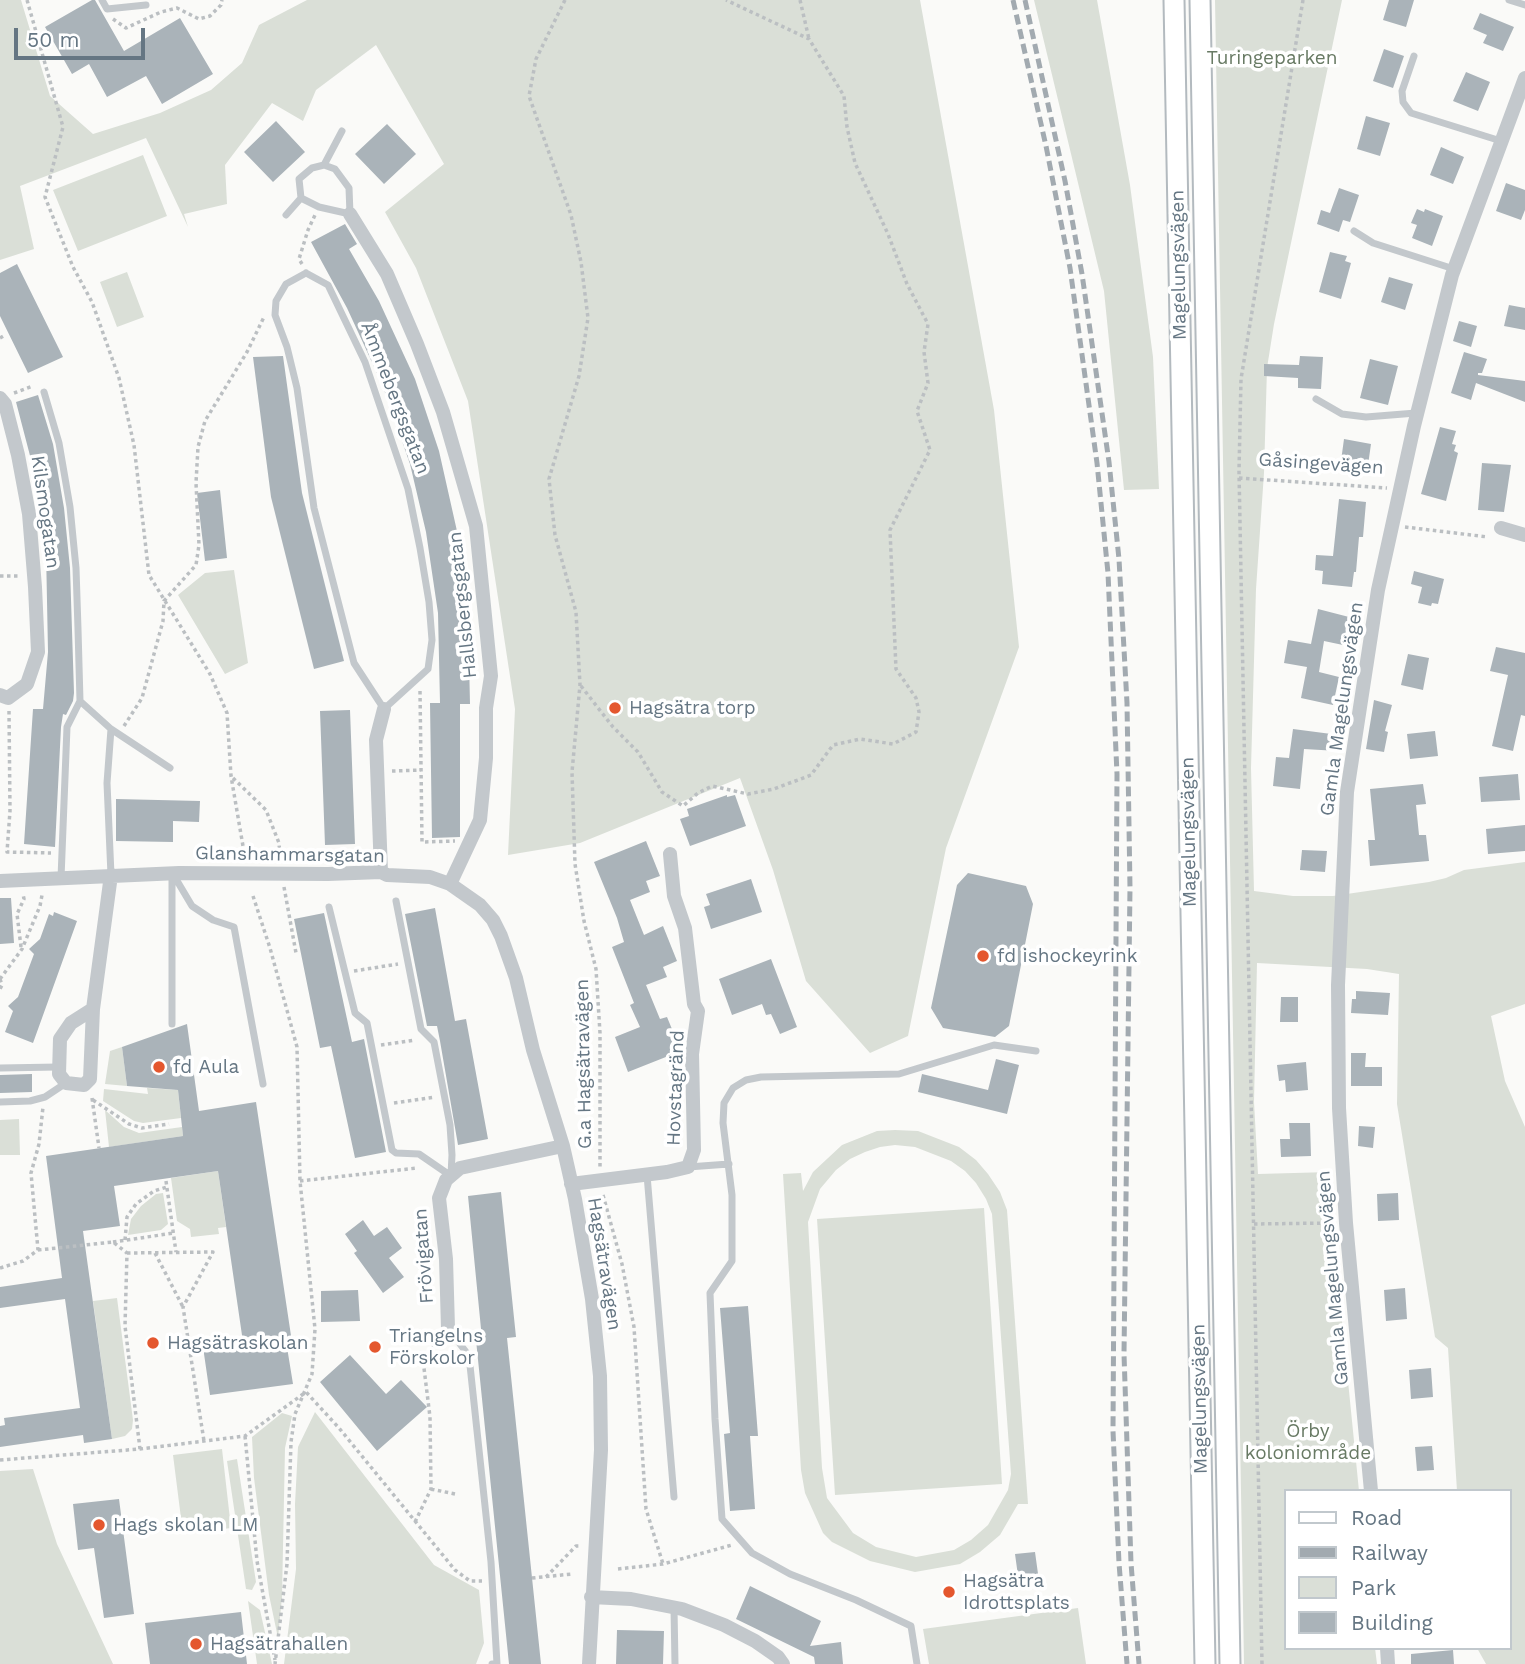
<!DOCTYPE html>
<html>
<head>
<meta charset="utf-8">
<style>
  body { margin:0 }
  #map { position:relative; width:1525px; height:1664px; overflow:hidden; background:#fafaf8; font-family:"Work Sans",sans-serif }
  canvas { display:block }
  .legend { position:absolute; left:1284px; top:1489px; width:228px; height:161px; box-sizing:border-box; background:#fff; border:2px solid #c1c8cd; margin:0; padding:9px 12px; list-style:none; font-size:21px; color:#657683 }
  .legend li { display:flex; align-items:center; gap:14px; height:35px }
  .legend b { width:35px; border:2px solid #c1c8cd }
  .scale { position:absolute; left:14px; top:28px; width:131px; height:32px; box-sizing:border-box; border:4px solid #657683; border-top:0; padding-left:9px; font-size:21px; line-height:24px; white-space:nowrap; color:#657683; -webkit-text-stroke:5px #fff; paint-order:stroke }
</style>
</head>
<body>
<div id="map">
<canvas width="1525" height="1664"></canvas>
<ul class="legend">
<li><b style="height:9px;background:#fff"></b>Road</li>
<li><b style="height:9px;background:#a2aab0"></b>Railway</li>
<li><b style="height:19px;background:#dadfd7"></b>Park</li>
<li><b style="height:19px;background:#aab3b9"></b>Building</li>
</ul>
<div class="scale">50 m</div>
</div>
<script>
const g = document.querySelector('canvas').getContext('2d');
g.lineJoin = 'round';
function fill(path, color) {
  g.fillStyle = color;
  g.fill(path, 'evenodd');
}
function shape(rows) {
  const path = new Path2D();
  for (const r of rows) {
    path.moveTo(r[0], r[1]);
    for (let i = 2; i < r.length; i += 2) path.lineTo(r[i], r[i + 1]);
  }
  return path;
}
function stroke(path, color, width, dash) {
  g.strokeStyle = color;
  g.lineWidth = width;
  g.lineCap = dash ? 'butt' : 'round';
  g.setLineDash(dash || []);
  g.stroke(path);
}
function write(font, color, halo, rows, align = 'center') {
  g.font = font + ' "Work Sans",sans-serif';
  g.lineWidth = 7;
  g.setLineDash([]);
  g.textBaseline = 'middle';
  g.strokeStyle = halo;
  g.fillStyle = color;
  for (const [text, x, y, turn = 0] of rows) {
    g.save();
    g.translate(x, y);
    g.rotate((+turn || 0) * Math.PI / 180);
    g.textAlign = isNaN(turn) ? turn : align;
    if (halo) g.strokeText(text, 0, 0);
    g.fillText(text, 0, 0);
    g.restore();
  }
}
fill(shape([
  [0,0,21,0,50,96,93,134,160,113,211,90,242,63,259,25,307,0,920,0,994,410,1019,647,946,848,908,1036,870,1053,806,981,773,870,740,778,580,843,508,855,515,709,468,401,416,268,385,212,444,164,376,45,316,90,303,121,272,103,225,165,227,204,184,214,188,227,146,138,20,186,34,249,0,260],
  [1034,0,1097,0,1130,185,1153,357,1159,489,1124,490,1104,291],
  [1215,0,1342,0,1274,324,1267,368,1264,473,1256,589,1251,768,1254,891,1293,896,1333,896,1429,882,1446,878,1464,870,1525,862,1525,1004,1491,1016,1505,1081,1525,1127,1525,1664,1486,1664,1477,1648,1509,1648,1509,1491,1457,1491,1448,1348,1435,1337,1397,1104,1399,974,1367,969,1257,963,1254,1102,1258,1174,1330,1172,1336,1261,1359,1491,1285,1491,1285,1648,1375,1648,1377,1664,1244,1664],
  [143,155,167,216,78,251,53,190],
  [127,272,144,317,117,327,100,282],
  [234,570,248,663,225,674,178,595,205,573],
  [122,1047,127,1086,105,1084,110,1051],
  [147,1088,178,1090,181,1118,143,1123,134,1121,103,1101,104,1089,148,1094],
  [105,1110,124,1127,139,1133,182,1127,183,1136,109,1147],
  [19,1119,20,1155,0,1155,0,1120],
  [895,1130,918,1131,959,1147,976,1160,988,1174,1000,1192,1007,1210,1028,1504,1018,1504,1000,1535,980,1552,960,1564,915,1572,870,1561,832,1542,823,1533,805,1493,801,1470,783,1174,801,1173,803,1191,813,1172,842,1145,877,1131],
  [895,1145,915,1147,951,1161,965,1171,976,1183,986,1199,992,1214,1011,1474,1008,1490,988,1525,971,1540,954,1550,916,1557,876,1547,853,1533,827,1498,822,1468,808,1222,820,1189,836,1170,850,1159,865,1152,880,1147],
  [218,1171,226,1227,218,1228,219,1234,191,1237,190,1229,177,1221,171,1178],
  [163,1193,168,1224,161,1230,128,1235,131,1219,141,1206,156,1194],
  [984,1208,1002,1484,835,1495,817,1219],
  [117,1298,133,1420,132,1429,125,1436,112,1439,93,1301],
  [315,1412,434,1565,479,1590,484,1643,476,1664,284,1664,296,1569,295,1504,298,1447],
  [282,1413,292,1416,285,1448,282,1597,278,1638,269,1595,254,1478,252,1437],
  [222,1449,231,1528,183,1534,173,1455],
  [237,1459,256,1582,252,1590,246,1589,227,1461],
  [33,1469,57,1544,113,1664,0,1664,0,1471],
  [248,1601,260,1610,272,1664,257,1664],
  [1078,1608,1086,1664,929,1664,923,1629]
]), '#dadfd7');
fill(shape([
  [92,0,95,0,124,51,180,18,213,74,162,104,146,76,107,97,89,64,72,74,45,27],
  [1389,0,1414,0,1406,27,1383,20],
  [1480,13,1514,27,1503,51,1483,43,1487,35,1473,29],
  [1384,49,1404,56,1393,88,1373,81],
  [1466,72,1490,82,1478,111,1453,101],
  [1366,116,1390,123,1380,156,1357,149],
  [276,121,305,152,273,182,244,152],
  [387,124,416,154,384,184,355,154],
  [1441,147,1464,157,1453,184,1430,175],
  [1506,183,1525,190,1525,210,1521,220,1496,211],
  [1339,188,1359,195,1350,222,1343,220,1339,232,1317,224,1321,210,1330,213],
  [1417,209,1424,212,1425,209,1443,216,1432,246,1412,238,1417,225,1411,223],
  [345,224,357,244,349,249,379,301,415,379,439,451,459,540,468,615,470,704,460,704,460,837,432,838,430,703,440,703,438,613,426,532,410,464,382,384,347,308,311,242],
  [1330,252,1347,256,1345,261,1351,263,1341,299,1319,292],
  [17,264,63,357,28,373,0,316,0,273],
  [1389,277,1413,284,1405,310,1381,302],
  [1509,305,1525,308,1525,330,1504,326],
  [1459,321,1477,326,1471,347,1453,341],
  [1464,352,1487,359,1482,373,1478,373,1478,375,1525,381,1525,402,1476,383,1471,400,1451,393],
  [283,356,302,493,344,661,314,669,271,497,253,357],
  [1300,356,1323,357,1321,389,1298,388,1298,378,1264,376,1264,364,1299,365],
  [1370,359,1398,366,1388,405,1360,398],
  [38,395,53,444,64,508,70,568,74,693,73,701,66,715,63,714,61,727,55,847,24,844,33,709,43,709,48,652,46,550,34,471,16,402],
  [1440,427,1456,431,1452,444,1456,445,1454,451,1458,453,1446,501,1421,494],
  [1344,439,1371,444,1368,465,1341,461],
  [1482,463,1511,465,1504,512,1478,510],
  [220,490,227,558,205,561,197,493],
  [1339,499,1366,502,1363,537,1359,537,1356,572,1354,572,1352,587,1322,584,1323,571,1315,570,1316,555,1333,556],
  [1414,571,1444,579,1438,604,1432,603,1431,606,1418,603,1422,587,1411,584],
  [1318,609,1349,617,1343,645,1324,641,1319,672,1339,677,1333,705,1301,698,1307,667,1284,663,1288,640,1311,644],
  [1496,647,1525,653,1525,716,1521,715,1513,751,1492,746,1508,675,1490,671],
  [1408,654,1429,658,1423,690,1401,685],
  [1374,700,1392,705,1385,731,1388,732,1384,752,1366,749],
  [350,710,355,844,325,845,320,711],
  [1293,729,1339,735,1338,751,1304,749,1300,789,1273,786,1276,757,1289,758],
  [1435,731,1438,756,1410,759,1407,734],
  [1518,774,1520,800,1481,802,1479,777],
  [1423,784,1426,804,1416,805,1419,835,1426,835,1429,861,1370,866,1368,840,1375,840,1370,789],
  [727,795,727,797,735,795,746,826,690,846,680,819,689,816,687,809],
  [116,799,200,801,199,822,173,821,173,842,116,841],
  [1525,825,1525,851,1488,854,1486,829],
  [646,841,660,876,646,881,650,892,630,900,644,935,663,926,677,961,663,967,667,977,646,985,660,1019,667,1017,681,1051,628,1072,615,1037,640,1027,630,1005,634,1003,612,947,624,942,617,918,594,862],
  [1302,850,1327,851,1325,872,1300,870],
  [968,873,1026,886,1033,904,1009,1026,995,1037,943,1028,931,1008,957,885],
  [751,879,762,912,711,929,704,907,710,905,706,894],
  [0,898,11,898,14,943,0,944],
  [435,908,455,1021,466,1019,488,1139,458,1145,440,1041,437,1026,427,1026,405,914],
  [54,912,77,921,33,1043,5,1032,13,1011,8,1006,18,997,34,954,29,949,40,939,49,914,53,916],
  [324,913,352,1042,364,1039,386,1152,355,1158,331,1046,320,1048,294,919],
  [771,959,797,1027,780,1034,771,1014,766,1015,762,1004,732,1015,719,979],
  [1356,991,1390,993,1388,1015,1351,1013,1352,999,1356,999],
  [1281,997,1298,997,1298,1022,1280,1022],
  [187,1024,199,1111,256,1102,293,1349,286,1341,293,1384,210,1395,203,1347,243,1342,218,1171,114,1186,120,1226,83,1231,112,1439,84,1443,83,1435,0,1447,0,1426,5,1425,4,1418,80,1408,65,1299,0,1308,0,1287,62,1278,46,1156,183,1136,178,1090,127,1086,122,1047],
  [1351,1053,1366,1053,1365,1067,1382,1067,1382,1086,1351,1086],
  [996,1059,1019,1065,1007,1114,918,1092,922,1074,988,1090],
  [1306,1062,1308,1090,1286,1092,1285,1080,1279,1081,1277,1065],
  [32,1074,32,1092,0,1093,0,1075],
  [1289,1123,1310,1123,1311,1156,1281,1157,1280,1139,1290,1139],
  [1359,1126,1375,1127,1373,1148,1358,1146],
  [501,1192,516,1337,507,1338,541,1664,509,1664,476,1340,482,1339,468,1196],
  [1398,1193,1399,1220,1378,1221,1377,1194],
  [363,1220,374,1236,387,1227,402,1248,389,1258,404,1277,383,1293,354,1253,357,1251,345,1234],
  [1405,1288,1407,1319,1386,1321,1384,1290],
  [358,1290,360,1321,321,1322,321,1291],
  [748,1306,758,1436,750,1436,755,1509,730,1511,724,1434,730,1433,720,1308],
  [350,1355,386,1394,401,1380,427,1407,377,1451,320,1382],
  [1431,1368,1433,1397,1411,1399,1409,1370],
  [1432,1446,1434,1470,1417,1471,1415,1447],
  [119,1499,134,1614,104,1618,94,1548,78,1550,73,1504],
  [1035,1552,1039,1581,1019,1583,1015,1554],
  [750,1586,821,1621,810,1646,841,1642,843,1664,815,1664,814,1657,736,1619],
  [241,1612,247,1664,150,1664,145,1623],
  [617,1630,664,1631,663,1664,616,1664],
  [1453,1650,1454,1664,1411,1664,1411,1654]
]), '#aab3b9');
const secondary = shape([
  [1174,0,1205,1664],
  [1200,0,1230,1664]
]);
stroke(secondary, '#b3babf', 23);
stroke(shape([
  [27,0,63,127,45,197,73,267,92,302,119,378,134,445,149,575,210,674,227,713,231,776,244,852],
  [565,0,536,59,529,96,571,215,581,262,588,318,579,376,549,479,555,535,576,612,580,685,572,772,575,864,584,921,596,969,600,1033,600,1167],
  [800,0,809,39],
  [113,19,126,28,161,12,177,8,199,19,210,16,221,5,222,0],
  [302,264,299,259,308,230,315,215],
  [0,338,5,335],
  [14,393,33,386],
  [1239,478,1387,488],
  [1405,527,1488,537],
  [0,576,18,576],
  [581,686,613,727,638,752,662,792,683,806,698,793,712,786,748,794,774,789,811,775,833,745,860,739,893,744,916,732,919,712,916,698,896,669,890,530,930,450,917,411,928,383,924,352,928,324,907,284,888,234,855,163,847,127,844,96,809,39,726,0],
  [420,691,422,842,455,841],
  [9,711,10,811,7,852,51,853],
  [124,726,142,698,163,621,164,601,196,565,199,545,196,483,198,447,205,421,247,352,264,317],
  [392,771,421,770],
  [233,778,266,810,279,843,280,858],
  [284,887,296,953],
  [253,896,270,948,297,1047,300,1181,315,1329,312,1374,295,1414,291,1442,287,1564,275,1664],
  [21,947,17,914,24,899,23,894],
  [354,971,398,964],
  [0,979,22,949,40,906,42,895],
  [0,979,2,985,0,989],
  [381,1045,415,1040],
  [92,1098,99,1148],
  [93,1100,129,1124,142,1128,169,1124],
  [394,1103,435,1097],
  [166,1181,176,1252],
  [300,1181,417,1168],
  [603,1195,622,1264,634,1327,646,1509,663,1564],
  [1254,1224,1332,1223],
  [125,1240,127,1217,136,1204,154,1191,167,1187],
  [113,1242,174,1233],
  [38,1250,113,1242,127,1253,125,1326,140,1449],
  [127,1253,213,1252,183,1307,204,1441],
  [155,1253,183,1307],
  [0,1268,23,1261,38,1250,31,1173,39,1144,43,1107],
  [245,1436,257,1561,275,1660],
  [0,1460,140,1449,245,1436,306,1392,339,1428,455,1570,470,1581,482,1581],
  [431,1489,455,1494],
  [415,1522,431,1489,430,1417,423,1360,440,1338],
  [618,1569,663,1564,732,1545],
  [546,1577,576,1546,580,1546],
  [532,1578,572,1574],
  [1262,1664,1239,471,1241,379,1303,0]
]), '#bbbfc2', 3.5, [3.5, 3.5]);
stroke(shape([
  [102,0,107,9,146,5],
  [1509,0,1525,5],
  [1414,56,1402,91,1403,102,1411,113,1501,141],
  [324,165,335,169,349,188,350,214,319,207,301,198,299,179,312,168,324,165],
  [324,165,342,131],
  [286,215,301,198],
  [1354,231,1373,243,1454,269],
  [306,273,328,285,365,362,408,489,420,548,429,602,432,640,428,669,384,709,354,663,314,508,297,388,287,347,275,315,276,301,286,284,306,273],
  [44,392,59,443,70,507,76,568,78,629,80,701,67,727,61,878],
  [1316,399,1342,414,1366,417,1416,413],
  [80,701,111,729,107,783,111,875],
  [111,729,170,768],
  [173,874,192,906,213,920,234,927,263,1084],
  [396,901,421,1029,434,1042,450,1125,452,1155,451,1175],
  [329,907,355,1013,367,1023,392,1150,396,1153,419,1154,451,1176],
  [172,1024,172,874],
  [0,1068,58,1067],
  [0,1102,30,1101,45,1097,66,1083],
  [688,1167,729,1164],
  [647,1175,674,1497],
  [448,1328,469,1356,491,1562,497,1664,492,1664],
  [674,1608,675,1664],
  [917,1664,911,1626,856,1600,790,1574,752,1553,722,1519,715,1419,710,1293,732,1261,732,1195,723,1123,724,1103,733,1088,746,1080,761,1077,899,1074,994,1045,1036,1051]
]), '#c3c8cc', 7);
stroke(shape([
  [350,214,387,274,417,344,443,412,476,526,491,676,486,708,486,758,480,820,450,884],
  [0,398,5,404,18,455,29,514,35,587,38,652,27,684,8,698,0,695],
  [1501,528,1525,535],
  [381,872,376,740,384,709],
  [0,881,179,873,328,874,381,872,387,875,430,877,450,884,480,905,493,920,501,936,516,978,533,1050,563,1146,575,1199,592,1299,600,1376,601,1450,589,1664],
  [93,1009,71,1023,60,1039,59,1074,66,1083,84,1085,90,1079,93,1009,111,875],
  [571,1184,667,1172,688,1167,694,1150,692,1054,698,1011,694,1004,685,928,674,896,670,854],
  [448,1328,446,1259,439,1198,446,1180,460,1168,563,1146],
  [1371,1491,1346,1223,1339,1108,1338,985,1347,792,1378,590,1414,426,1452,275,1525,78],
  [591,1597,631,1599,682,1609,724,1625,755,1641,778,1657,783,1664],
  [1387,1648,1388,1664]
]), '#c3c8cc', 14);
stroke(secondary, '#fff', 19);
stroke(shape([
  [1013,0,1046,146,1070,268,1097,463,1108,573,1117,774,1113,1431,1119,1563,1127,1664],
  [1025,0,1065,181,1082,274,1109,462,1119,559,1127,703,1130,888,1124,1354,1131,1563,1139,1664]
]), '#a2aab0', 5, [10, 5]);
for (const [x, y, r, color] of [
  [615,708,7,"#e4572e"],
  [983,956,7,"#e4572e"],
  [159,1067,7,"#e4572e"],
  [153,1343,7,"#e4572e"],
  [375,1347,7,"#e4572e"],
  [99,1525,7,"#e4572e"],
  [949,1592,7,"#e4572e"],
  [196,1644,7,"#e4572e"]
]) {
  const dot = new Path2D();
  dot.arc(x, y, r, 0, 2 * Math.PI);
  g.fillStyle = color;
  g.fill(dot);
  stroke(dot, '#fff', 2.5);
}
write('19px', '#687a64', '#fff', [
  ["Turingeparken",1272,58],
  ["Örby",1308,1431],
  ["koloniområde",1308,1453]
]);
write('19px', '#657683', '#fff', [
  ["Magelungsvägen",1179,265,-91],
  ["Åmmebergsgatan",395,398,69],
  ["Gåsingevägen",1321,464,4],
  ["Kilsmogatan",45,512,82],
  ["Hallsbergsgatan",463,605,-96],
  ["Gamla Magelungsvägen",1342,709,-82],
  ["Magelungsvägen",1189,832,-91],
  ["Glanshammarsgatan",290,855,1],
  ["G.a Hagsätravägen",584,1064,-91],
  ["Hovstagränd",676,1088,-88],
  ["Frövigatan",424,1256,-94],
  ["Hagsätravägen",604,1264,81],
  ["Gamla Magelungsvägen",1333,1278,-95],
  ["Magelungsvägen",1200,1399,-91]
]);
write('19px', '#657683', '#fff', [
  ["Hagsätra torp",629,708],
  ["fd ishockeyrink",997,956],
  ["fd Aula",173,1067],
  ["Triangelns",389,1336],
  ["Förskolor",389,1358],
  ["Hagsätraskolan",167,1343],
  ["Hags skolan LM",113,1525],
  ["Hagsätra",963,1581],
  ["Idrottsplats",963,1603],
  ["Hagsätrahallen",210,1644]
], 'left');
</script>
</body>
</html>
